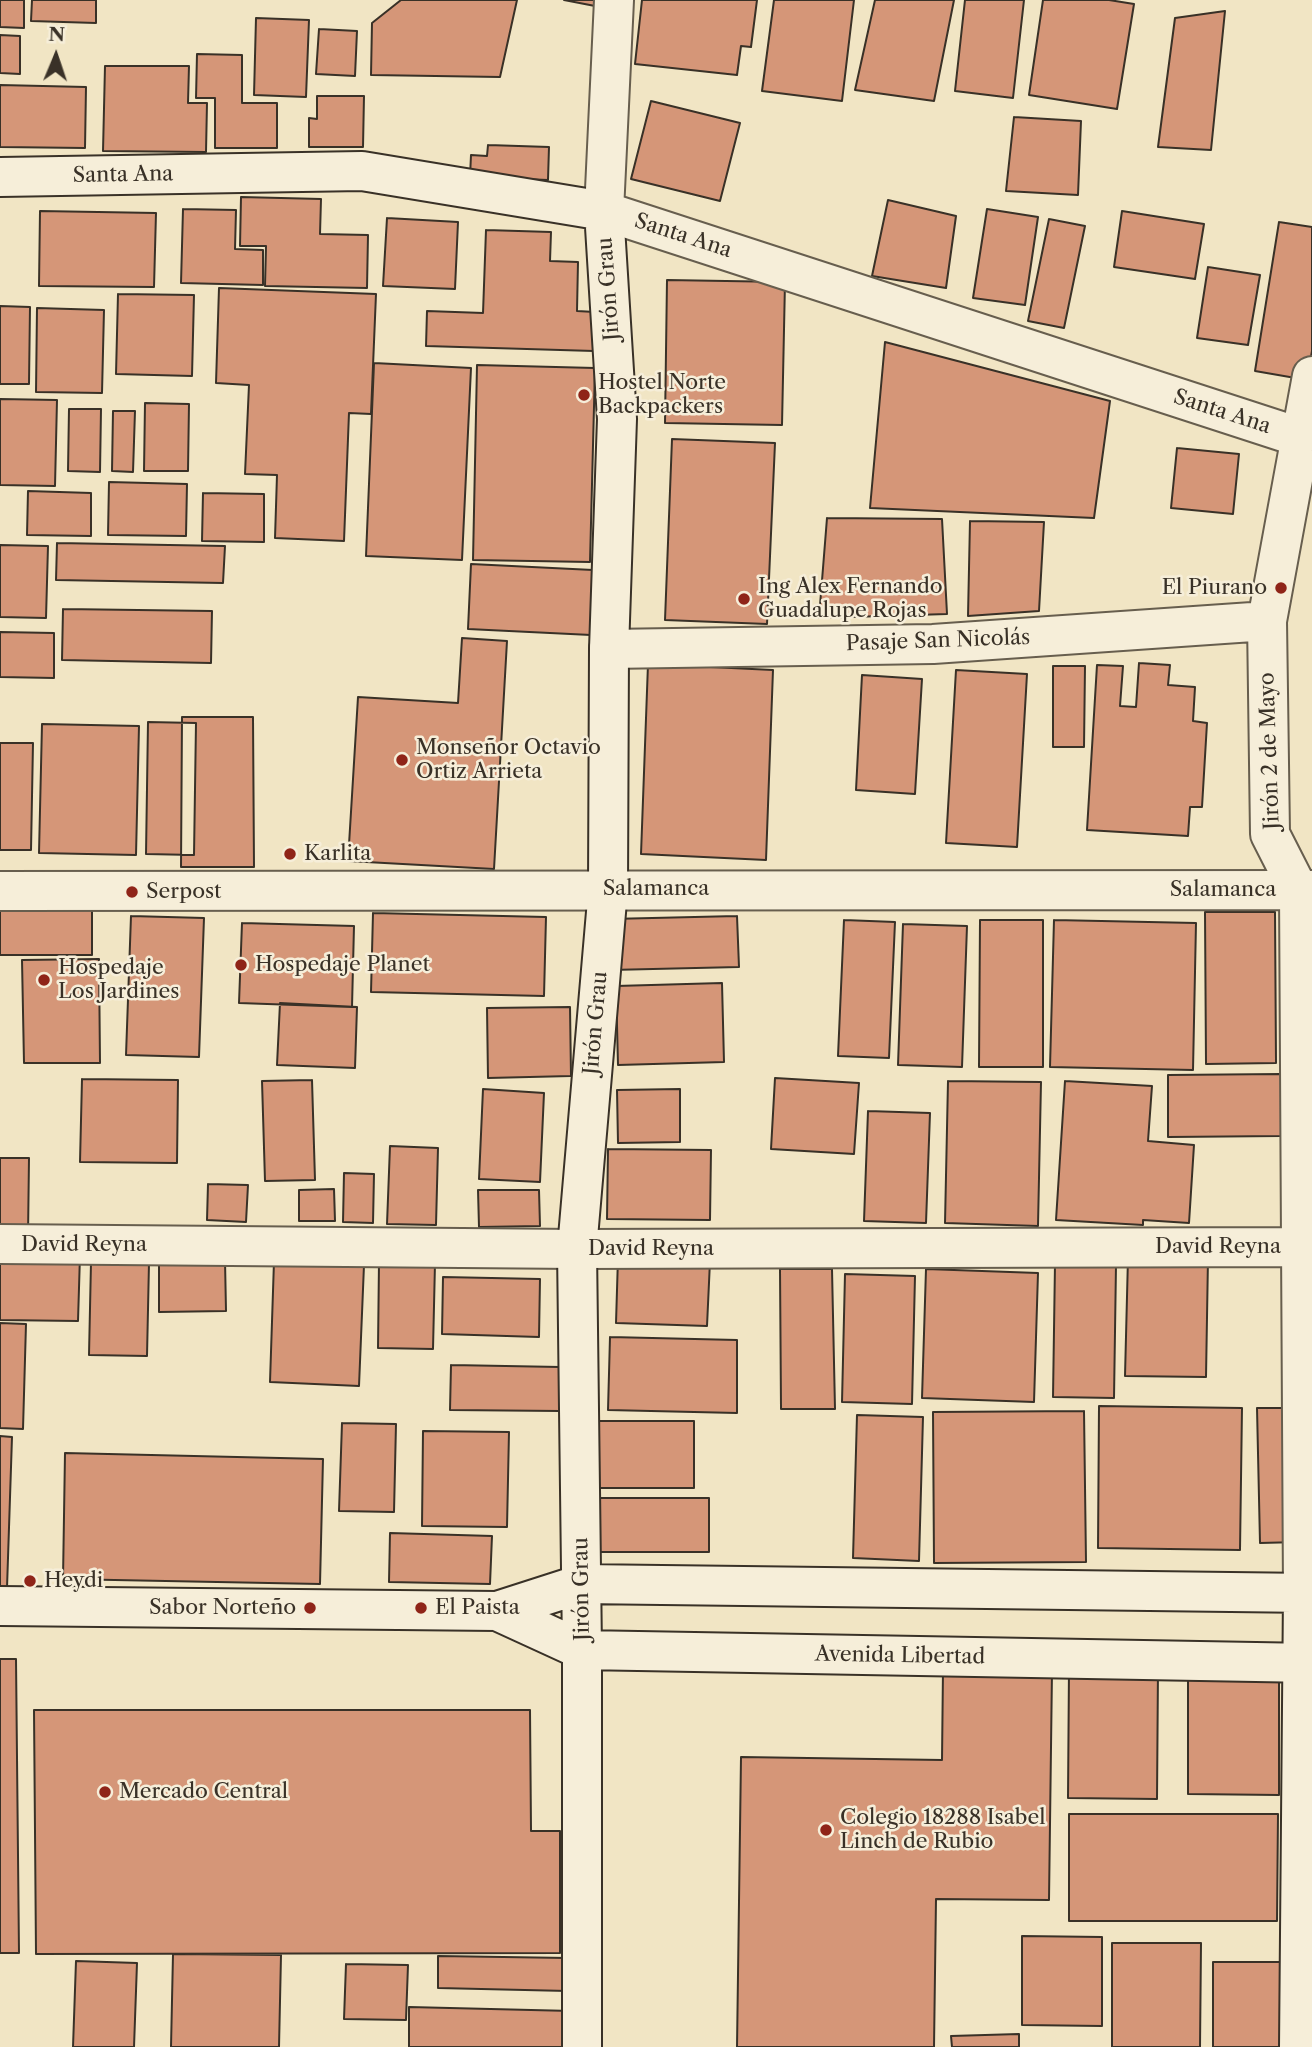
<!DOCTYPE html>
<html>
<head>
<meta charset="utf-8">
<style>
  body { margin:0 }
  #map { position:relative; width:1312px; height:2047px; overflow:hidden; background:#f1e5c4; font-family:"Libre Caslon Text",serif }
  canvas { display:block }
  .north { position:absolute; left:21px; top:21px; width:70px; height:70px; -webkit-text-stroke:5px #f6eed9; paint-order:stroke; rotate:2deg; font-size:19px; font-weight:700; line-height:28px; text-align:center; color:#393127 }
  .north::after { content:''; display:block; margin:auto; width:24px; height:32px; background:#393127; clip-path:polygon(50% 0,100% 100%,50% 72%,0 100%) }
</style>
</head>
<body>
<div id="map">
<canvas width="1312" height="2047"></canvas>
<div class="north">N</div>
</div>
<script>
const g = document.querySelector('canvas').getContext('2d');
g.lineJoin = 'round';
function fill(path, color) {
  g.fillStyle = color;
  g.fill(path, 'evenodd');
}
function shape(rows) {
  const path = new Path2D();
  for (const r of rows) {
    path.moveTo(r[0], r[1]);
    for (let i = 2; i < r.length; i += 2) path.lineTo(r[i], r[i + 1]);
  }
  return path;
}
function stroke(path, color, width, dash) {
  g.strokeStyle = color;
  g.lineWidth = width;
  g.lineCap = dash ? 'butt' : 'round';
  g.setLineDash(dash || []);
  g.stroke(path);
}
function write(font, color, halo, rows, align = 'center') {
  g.font = font + ' "Libre Caslon Text",serif';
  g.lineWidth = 5;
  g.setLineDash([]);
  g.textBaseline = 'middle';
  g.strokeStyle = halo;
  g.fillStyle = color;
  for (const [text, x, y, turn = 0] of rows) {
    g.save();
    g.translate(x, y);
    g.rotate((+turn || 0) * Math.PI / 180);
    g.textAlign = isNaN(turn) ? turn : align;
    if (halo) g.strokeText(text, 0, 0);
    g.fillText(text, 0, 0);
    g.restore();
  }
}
const building = shape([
  [0,0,24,0,24,28,0,27,0,0],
  [32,0,96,0,96,23,31,21,32,0],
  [401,0,517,0,500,77,371,75,372,23,401,0],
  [564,0,596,0,595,6,564,0],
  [642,0,757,0,751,47,741,46,737,75,635,64,642,0],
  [774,0,854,0,842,101,762,91,774,0],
  [875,0,954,0,934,101,855,90,875,0],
  [965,0,1024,0,1013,98,955,91,965,0],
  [1043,0,1109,0,1134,4,1117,109,1029,95,1043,0],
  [1225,11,1211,150,1158,147,1175,18,1225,11],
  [256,18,309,20,306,97,254,95,256,18],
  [319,29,357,31,355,76,316,74,319,29],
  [0,35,20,36,20,74,0,73,0,35],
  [197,54,242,55,242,103,277,103,277,148,215,148,215,98,196,98,197,54],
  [105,66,189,66,188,103,207,103,206,152,103,151,105,66],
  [0,85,86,87,85,148,0,147,0,85],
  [317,96,364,96,363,147,309,147,309,118,317,119,317,96],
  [651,101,740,123,720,201,631,179,651,101],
  [1014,117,1081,121,1078,195,1006,191,1014,117],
  [488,145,549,147,548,180,470,177,471,155,487,156,488,145],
  [241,197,321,199,320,234,368,235,367,288,265,286,266,246,240,246,241,197],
  [888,200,956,216,946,288,872,276,888,200],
  [183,209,236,210,235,249,263,250,263,285,181,283,183,209],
  [987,209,1038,217,1025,305,973,298,987,209],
  [40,211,156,213,154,287,39,286,40,211],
  [1122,211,1204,224,1195,279,1114,267,1122,211],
  [387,218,458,222,455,289,383,286,387,218],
  [1049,219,1085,226,1064,328,1028,321,1049,219],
  [1279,222,1312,227,1312,351,1307,380,1255,371,1279,222],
  [486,230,551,232,550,261,578,262,577,311,595,312,594,351,426,346,427,311,483,313,486,230],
  [1208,267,1260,275,1248,345,1197,338,1208,267],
  [667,280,785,282,782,425,665,423,667,280],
  [219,288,376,294,371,414,349,413,344,541,275,538,277,475,245,474,249,385,216,383,219,288],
  [118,294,194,295,192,376,116,374,118,294],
  [0,306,30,307,29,384,0,384,0,306],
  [37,308,104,310,102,393,36,392,37,308],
  [885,342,1110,401,1094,518,870,508,885,342],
  [374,363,471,368,462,560,366,556,374,363],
  [477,365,595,368,590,562,473,560,477,365],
  [0,399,57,400,55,486,0,485,0,399],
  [145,403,189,404,188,471,144,471,145,403],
  [69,409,101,409,100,472,68,471,69,409],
  [113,411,135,411,133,472,112,471,113,411],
  [672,439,775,443,767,624,665,620,672,439],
  [1177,448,1239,454,1233,514,1171,508,1177,448],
  [109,482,187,484,186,536,108,535,109,482],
  [28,491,91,493,91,536,27,535,28,491],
  [203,493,264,494,264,542,202,541,203,493],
  [827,518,942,519,947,614,819,618,827,518],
  [970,521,1044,522,1039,611,968,616,970,521],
  [57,543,225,546,223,583,56,580,57,543],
  [0,545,48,546,46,618,0,617,0,545],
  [471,564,593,570,591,635,468,629,471,564],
  [63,609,212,611,211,663,62,660,63,609],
  [0,632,54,633,54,678,0,677,0,632],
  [462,638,507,641,494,869,348,861,358,697,458,703,462,638],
  [1139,663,1170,665,1168,685,1195,687,1193,721,1207,723,1202,807,1190,807,1188,836,1087,830,1097,665,1123,666,1120,706,1136,707,1139,663],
  [648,664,773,670,766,860,641,854,648,664],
  [1053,666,1085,666,1084,747,1053,747,1053,666],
  [956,670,1027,674,1017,847,946,843,956,670],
  [862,675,922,679,915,794,856,790,862,675],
  [182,717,253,717,254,867,181,867,182,717],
  [148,722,196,723,194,855,146,854,148,722],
  [42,724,139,726,136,855,39,853,42,724],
  [0,743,33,743,31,850,0,850,0,743],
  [92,891,92,955,0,955,0,892,92,891],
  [1205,912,1275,912,1276,1063,1206,1064,1205,912],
  [373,913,546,917,544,996,371,992,373,913],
  [131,916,204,918,199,1057,126,1055,131,916],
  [737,916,739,967,610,970,610,919,737,916],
  [844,920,895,922,889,1058,838,1056,844,920],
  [980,920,1043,920,1043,1067,979,1067,980,920],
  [1054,920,1196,923,1193,1070,1050,1067,1054,920],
  [242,923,354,926,352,1007,239,1003,242,923],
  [903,924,967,926,962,1067,898,1065,903,924],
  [99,959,100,1063,24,1063,22,960,99,959],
  [722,983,724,1062,618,1065,616,986,722,983],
  [280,1003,357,1007,355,1068,277,1065,280,1003],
  [570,1007,571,1076,488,1078,487,1008,570,1007],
  [1281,1074,1281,1136,1168,1137,1168,1075,1281,1074],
  [775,1078,859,1083,854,1154,771,1149,775,1078],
  [82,1079,178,1080,177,1163,80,1162,82,1079],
  [312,1080,315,1180,265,1181,262,1081,312,1080],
  [948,1081,1041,1082,1038,1226,945,1223,948,1081],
  [1065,1081,1152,1086,1148,1141,1194,1145,1189,1223,1143,1220,1143,1225,1056,1220,1065,1081],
  [483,1089,544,1093,540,1182,479,1179,483,1089],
  [680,1089,680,1142,618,1143,617,1090,680,1089],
  [868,1111,930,1113,926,1223,864,1221,868,1111],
  [390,1146,438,1148,436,1225,387,1224,390,1146],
  [608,1149,711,1150,710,1220,607,1219,608,1149],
  [0,1158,29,1158,28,1237,0,1237,0,1158],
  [344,1173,374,1174,373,1223,343,1222,344,1173],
  [208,1184,248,1185,246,1222,207,1220,208,1184],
  [334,1189,335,1221,299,1221,299,1190,334,1189],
  [478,1190,539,1190,540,1226,479,1227,478,1190],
  [0,1253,80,1255,78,1321,0,1320,0,1253],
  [618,1257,710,1261,707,1326,616,1323,618,1257],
  [1128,1257,1208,1258,1206,1377,1125,1376,1128,1257],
  [225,1260,226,1311,159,1312,159,1261,225,1260],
  [274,1261,364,1265,359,1386,270,1382,274,1261],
  [91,1262,149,1263,147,1356,89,1355,91,1262],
  [379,1262,435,1263,433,1349,378,1348,379,1262],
  [1055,1263,1116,1265,1114,1398,1053,1397,1055,1263],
  [780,1269,832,1269,835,1409,781,1409,780,1269],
  [926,1269,1038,1273,1034,1402,922,1398,926,1269],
  [845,1274,915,1276,912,1404,842,1402,845,1274],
  [443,1277,540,1279,539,1337,442,1334,443,1277],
  [0,1323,26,1324,23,1429,0,1428,0,1323],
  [610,1337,737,1340,737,1413,608,1410,610,1337],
  [451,1365,560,1367,560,1411,450,1410,451,1365],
  [1099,1406,1242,1408,1240,1550,1098,1548,1099,1406],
  [1257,1408,1297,1408,1299,1542,1260,1543,1257,1408],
  [1084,1411,1086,1562,934,1563,933,1412,1084,1411],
  [857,1415,923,1417,919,1561,853,1558,857,1415],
  [599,1421,694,1421,694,1488,599,1488,599,1421],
  [342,1423,396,1424,394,1512,339,1511,342,1423],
  [423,1431,509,1432,507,1527,422,1526,423,1431],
  [0,1436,12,1437,7,1588,0,1588,0,1436],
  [65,1453,323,1459,320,1584,63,1579,65,1453],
  [599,1498,709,1498,709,1552,599,1552,599,1498],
  [390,1533,492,1536,490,1584,389,1582,390,1533],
  [0,1659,16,1659,19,1953,0,1953,0,1659],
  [1069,1668,1158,1668,1157,1799,1068,1798,1069,1668],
  [943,1669,1052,1671,1049,1900,936,1899,934,2047,737,2047,741,1757,942,1760,943,1669],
  [1188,1671,1279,1671,1279,1795,1188,1794,1188,1671],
  [34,1710,530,1710,531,1831,560,1831,560,1953,36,1954,34,1710],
  [1069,1814,1278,1814,1277,1921,1069,1921,1069,1814],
  [1022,1936,1102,1937,1102,2026,1022,2025,1022,1936],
  [1112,1943,1201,1943,1200,2047,1112,2047,1112,1943],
  [173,1954,281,1955,279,2047,171,2047,173,1954],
  [438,1956,568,1958,568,1991,438,1988,438,1956],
  [76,1961,137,1963,134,2047,73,2047,76,1961],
  [1213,1962,1288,1962,1287,2047,1213,2047,1213,1962],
  [346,1964,408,1965,406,2020,344,2019,346,1964],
  [409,2007,572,2011,572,2047,409,2047,409,2007],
  [1019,2034,1019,2047,952,2047,951,2036,1019,2034]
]);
fill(building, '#d59678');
stroke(building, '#393127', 2);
const street = shape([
  [614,0,604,211,1299,437],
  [609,649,933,644,1267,621],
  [0,891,1312,890],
  [0,1244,577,1249,1302,1247],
  [1303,1593,1299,891,1270,834,1267,621,1312,376]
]);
const secondary = shape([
  [0,177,362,171,604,211,617,419,609,649,608,889,577,1249,582,1650,582,2047],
  [0,1606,497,1611,582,1650,1312,1663],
  [497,1611,581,1584,1312,1593],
  [1299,2047,1303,1593]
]);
stroke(street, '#675e4e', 42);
stroke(secondary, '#393127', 42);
stroke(street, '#f6eed9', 38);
stroke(secondary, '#f6eed9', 38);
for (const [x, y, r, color] of [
  [584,395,7,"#8f2418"],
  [1281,588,7,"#8f2418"],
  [744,599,7,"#8f2418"],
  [402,760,7,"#8f2418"],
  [290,854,7,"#8f2418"],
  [132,892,7,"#8f2418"],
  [241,965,7,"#8f2418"],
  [44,980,7,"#8f2418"],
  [30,1581,7,"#8f2418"],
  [310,1608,7,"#8f2418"],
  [421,1608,7,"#8f2418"],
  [105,1792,7,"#8f2418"],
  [826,1830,7,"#8f2418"]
]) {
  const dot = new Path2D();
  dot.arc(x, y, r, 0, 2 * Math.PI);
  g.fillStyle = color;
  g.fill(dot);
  stroke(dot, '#f6eed9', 2.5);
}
write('21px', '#393127', '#f6eed9', [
  ["Santa Ana",123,175,-1],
  ["Santa Ana",683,236,18],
  ["Jirón Grau",609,289,-94],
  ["Santa Ana",1222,412,18],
  ["Pasaje San Nicolás",938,641,-2],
  ["Jirón 2 de Mayo",1270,751,-92],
  ["Salamanca",656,889],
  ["Salamanca",1223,890],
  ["Jirón Grau",596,1023,-85],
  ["David Reyna",84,1245],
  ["David Reyna",1218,1247],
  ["David Reyna",651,1249],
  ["Jirón Grau",582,1589,-91],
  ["Avenida Libertad",900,1656,1]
]);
write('21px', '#393127', '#f6eed9', [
  ["Hostel Norte",598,383],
  ["Backpackers",598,407],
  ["Ing Alex Fernando",758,587],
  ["Guadalupe Rojas",758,611],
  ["El Piurano",1267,588,"right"],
  ["Monseñor Octavio",416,748],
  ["Ortiz Arrieta",416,772],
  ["Karlita",304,854],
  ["Serpost",146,892],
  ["Hospedaje Planet",255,965],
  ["Hospedaje",58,968],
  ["Los Jardines",58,992],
  ["Heydi",44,1581],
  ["Sabor Norteño",296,1608,"right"],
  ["El Paista",435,1608],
  ["Mercado Central",119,1792],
  ["Colegio 18288 Isabel",840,1818],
  ["Linch de Rubio",840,1842]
], 'left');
</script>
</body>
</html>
